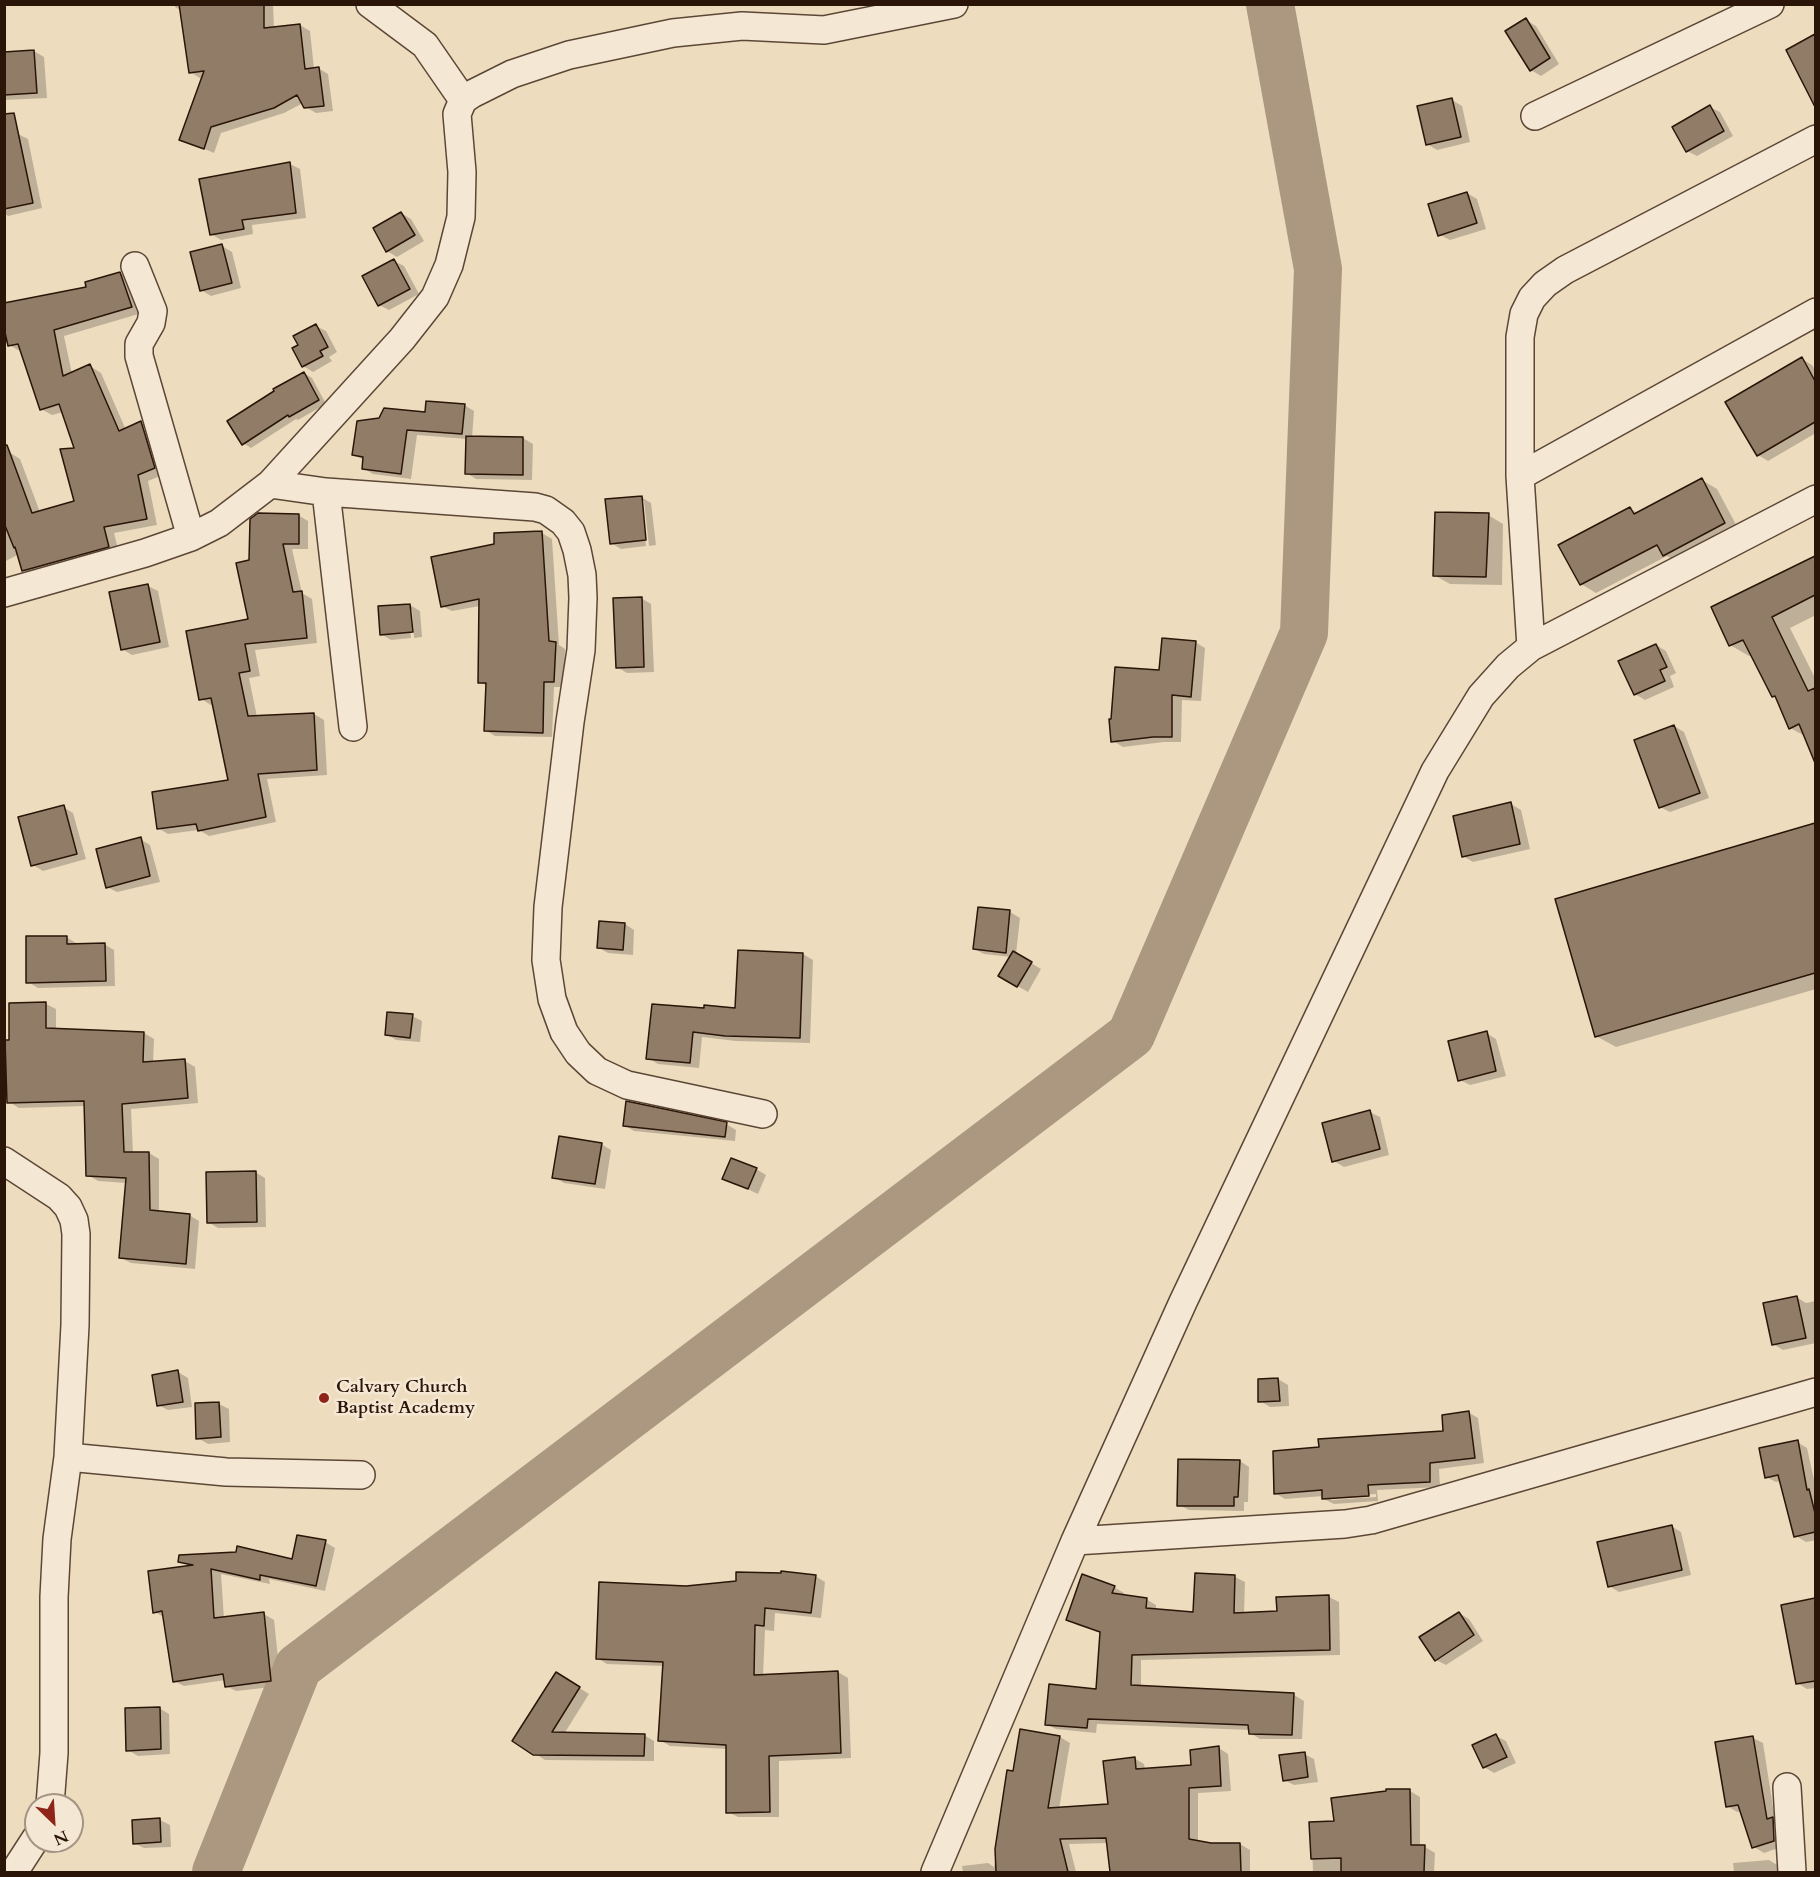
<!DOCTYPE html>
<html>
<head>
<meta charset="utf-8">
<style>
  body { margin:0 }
  #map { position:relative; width:1820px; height:1877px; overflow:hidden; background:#eedcbe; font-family:Cardo,serif }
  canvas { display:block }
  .frame { position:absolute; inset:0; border:6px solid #2b1508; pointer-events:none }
  .north { position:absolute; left:24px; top:1793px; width:60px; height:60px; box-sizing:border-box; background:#f4e8d5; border:2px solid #a49483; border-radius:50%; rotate:155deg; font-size:16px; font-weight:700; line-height:24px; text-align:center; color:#2b1508 }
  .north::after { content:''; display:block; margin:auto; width:21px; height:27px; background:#8f2418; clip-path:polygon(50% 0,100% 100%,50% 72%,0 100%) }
</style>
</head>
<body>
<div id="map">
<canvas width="1820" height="1877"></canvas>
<div class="frame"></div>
<div class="north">N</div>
</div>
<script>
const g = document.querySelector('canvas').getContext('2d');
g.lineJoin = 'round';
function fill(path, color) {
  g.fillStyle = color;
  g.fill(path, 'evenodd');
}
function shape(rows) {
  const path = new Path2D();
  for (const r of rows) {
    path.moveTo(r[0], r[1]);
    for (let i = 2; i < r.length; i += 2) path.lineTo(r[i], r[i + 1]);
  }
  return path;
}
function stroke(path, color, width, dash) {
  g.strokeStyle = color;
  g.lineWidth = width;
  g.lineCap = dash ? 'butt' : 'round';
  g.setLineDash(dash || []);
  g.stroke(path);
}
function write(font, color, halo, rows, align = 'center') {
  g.font = font + ' Cardo,serif';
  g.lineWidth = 5;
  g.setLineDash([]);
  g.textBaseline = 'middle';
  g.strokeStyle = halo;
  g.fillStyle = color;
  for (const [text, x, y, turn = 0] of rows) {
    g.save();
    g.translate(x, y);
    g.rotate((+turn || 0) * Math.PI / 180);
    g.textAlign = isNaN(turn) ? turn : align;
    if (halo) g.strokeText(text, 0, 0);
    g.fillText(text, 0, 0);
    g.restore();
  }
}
fill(shape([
  [175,4,273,4,274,28,300,25,310,31,314,69,318,68,328,74,333,111,316,113,306,107,303,103,284,113,221,133,214,153,181,139,203,78,200,78,190,72,182,11,175,7],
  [1526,20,1536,26,1559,64,1541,76,1531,70],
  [1816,36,1816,89,1815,90,1805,84,1788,51],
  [34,51,44,57,47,98,4,100,4,53],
  [1452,100,1462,106,1470,142,1437,150,1427,144],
  [1710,107,1720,112,1733,136,1697,156,1687,151],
  [18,134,28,139,42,208,8,216,4,213,4,136],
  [290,164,300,169,306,218,252,225,253,234,221,240,211,234],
  [1467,193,1477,199,1486,229,1450,240,1440,235],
  [401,213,411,219,424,241,397,257,387,251],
  [222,246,232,252,241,288,211,296,201,290],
  [394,261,404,266,419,294,389,310,379,305],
  [120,273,131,280,142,313,64,336,72,374,90,366,101,373,126,430,141,423,152,429,165,474,148,481,157,525,114,533,119,553,35,577,24,570,19,554,4,562,4,453,9,452,20,459,40,512,76,502,76,450,63,412,52,415,41,409,20,351,9,345,9,342,4,342,4,304,88,288],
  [316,326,326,331,337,352,329,357,332,361,313,372,303,366,300,345],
  [1802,359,1812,365,1816,371,1816,433,1768,461,1758,455],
  [304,373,312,378,326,404,298,420,296,419,251,448,243,443],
  [464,405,474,411,472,438,523,438,533,444,532,480,476,479,466,473,467,439,417,435,411,479,373,474,363,468,364,460,354,455,426,414],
  [1702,480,1717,489,1740,532,1679,564,1667,556,1596,593,1581,584,1630,509,1638,513],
  [641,497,651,503,656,545,649,546,644,501,641,501,646,546,621,549,611,543],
  [298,515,308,521,308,549,292,549,302,593,312,599,317,643,255,650,260,676,249,678,257,717,314,714,324,720,327,775,267,779,276,822,209,836,199,830,168,834,158,828,230,782,214,704,211,705,201,699,250,620,250,562],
  [1488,515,1503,524,1502,585,1450,584,1434,575],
  [542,533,552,539,559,645,565,649,564,687,554,687,552,737,495,736,485,730,487,686,480,682,480,606,452,611,442,606],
  [1810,560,1816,564,1816,615,1790,628,1816,680,1816,761,1805,736,1790,728,1778,699,1773,696,1752,655,1749,656,1730,645],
  [148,586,158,591,169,647,132,655,122,649],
  [641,598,651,604,654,672,627,673,617,667],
  [410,605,420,611,422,637,414,638,412,610,409,610,411,638,391,640,381,634],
  [1195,642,1205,648,1201,701,1182,700,1181,742,1164,742,1123,747,1113,741,1161,672],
  [1656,645,1666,651,1676,673,1670,676,1674,687,1645,700,1635,694],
  [1674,726,1684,732,1709,798,1670,812,1660,807],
  [1511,804,1521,810,1530,849,1473,862,1463,856],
  [63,807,73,813,86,859,43,871,33,865],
  [1816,825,1816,989,1616,1047,1596,1036,1557,900],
  [140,839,150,845,160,882,117,892,107,887],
  [979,908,1010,912,1020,918,1016,954,1041,969,1028,992,1000,976,1011,957,984,954,974,949],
  [625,924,634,930,633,955,608,953,598,947],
  [66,937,76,943,76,945,104,944,114,950,115,986,38,988,28,982],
  [803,954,813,960,810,1043,736,1041,702,1037,699,1068,658,1064,648,1058,705,1010,737,1010],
  [46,1004,56,1009,56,1030,144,1033,154,1039,153,1063,185,1061,195,1067,198,1103,131,1109,133,1154,149,1153,159,1159,159,1213,189,1215,199,1221,195,1269,131,1263,121,1258,127,1183,98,1181,88,1175,86,1106,19,1108,9,1102,10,1041],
  [412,1016,422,1021,420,1042,396,1040,386,1034],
  [1486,1033,1496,1039,1506,1076,1470,1085,1460,1080],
  [1370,1112,1380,1117,1389,1155,1344,1167,1334,1161],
  [726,1124,736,1130,735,1141,634,1131,624,1125],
  [601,1144,611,1150,605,1189,564,1183,554,1177],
  [756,1169,766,1175,758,1194,724,1178],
  [255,1172,265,1178,266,1227,218,1228,208,1222],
  [1796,1297,1806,1303,1816,1301,1816,1343,1783,1350,1773,1344],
  [178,1372,188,1378,192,1407,168,1410,158,1405],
  [1278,1379,1288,1385,1289,1406,1270,1407,1260,1401],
  [219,1404,229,1409,230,1442,208,1444,198,1438],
  [1468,1412,1478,1418,1484,1463,1439,1469,1440,1487,1377,1490,1378,1501,1334,1504,1324,1499,1324,1496,1285,1499,1275,1493,1321,1448,1444,1432],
  [1376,1494,1376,1497,1331,1500,1331,1497],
  [1797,1442,1807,1448,1816,1489,1816,1540,1806,1542,1796,1536,1781,1481,1776,1482,1766,1477],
  [1240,1461,1249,1467,1248,1502,1244,1502,1244,1511,1189,1510,1179,1505],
  [1671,1526,1681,1532,1691,1575,1619,1592,1609,1586],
  [325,1542,335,1548,325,1591,269,1579,270,1584,221,1574,224,1619,264,1614,274,1620,281,1686,236,1691,226,1686,226,1680,184,1686,174,1681,165,1618,155,1612,190,1567,180,1561,293,1561],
  [815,1576,825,1582,821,1618,775,1613,774,1631,765,1630,763,1676,838,1672,848,1678,851,1758,779,1761,779,1817,738,1817,728,1812,728,1749,670,1746,660,1740,664,1666,607,1664,597,1658,686,1588],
  [1235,1577,1245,1582,1244,1614,1278,1612,1329,1597,1339,1602,1340,1655,1141,1660,1141,1687,1294,1695,1304,1701,1302,1739,1260,1739,1250,1733,1250,1730,1097,1724,1096,1733,1056,1729,1046,1724,1097,1690,1102,1633,1077,1625,1068,1619,1114,1587,1124,1593,1123,1596,1146,1599,1156,1605,1156,1610,1194,1613],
  [1816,1600,1816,1688,1807,1689,1797,1683,1783,1606],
  [1459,1613,1469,1619,1483,1641,1446,1665,1436,1660],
  [557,1674,589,1694,564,1734,644,1735,654,1741,654,1761,545,1760,534,1753],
  [159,1708,169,1714,170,1754,138,1756,128,1750],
  [1496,1736,1506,1741,1516,1763,1494,1773,1484,1767],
  [1060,1737,1070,1743,1059,1809,1110,1806,1134,1758,1144,1764,1145,1770,1193,1766,1219,1748,1228,1754,1231,1791,1198,1793,1198,1842,1240,1844,1250,1850,1250,1872,1112,1872,1108,1843,1069,1844,1076,1872,963,1872,962,1866,988,1863,994,1867,995,1862,997,1862,1014,1772],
  [1753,1738,1763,1743,1775,1820,1783,1824,1784,1846,1764,1853,1754,1847,1742,1811,1737,1812,1727,1806],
  [1304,1754,1314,1759,1318,1782,1294,1785,1284,1780],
  [1410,1791,1420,1797,1420,1847,1425,1847,1435,1853,1434,1872,1313,1872,1311,1823,1335,1822],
  [160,1820,170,1825,171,1847,144,1848,134,1843],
  [1769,1860,1779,1866,1780,1872,1734,1872,1733,1863]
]), '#0003');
stroke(shape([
  [216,1872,298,1667,1131,1035,1304,633,1318,269,1270,4]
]), '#ac9880', 48);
const building = shape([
  [179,4,264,4,264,28,300,24,305,69,319,67,324,106,304,108,297,95,274,108,211,127,204,149,179,140,204,71,189,73,179,4],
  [1526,18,1550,58,1530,71,1505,31,1526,18],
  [1815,34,1815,107,1786,50,1815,34],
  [34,50,37,93,4,95,4,52,34,50],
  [1452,98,1461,137,1426,145,1417,106,1452,98],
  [1710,105,1724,131,1686,152,1672,127,1710,105],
  [14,113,33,203,4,209,4,114,14,113],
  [290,162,296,213,242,220,244,229,210,235,199,179,290,162],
  [1467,192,1477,223,1438,236,1428,204,1467,192],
  [401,212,415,235,386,252,373,228,401,212],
  [222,244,232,283,200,291,190,252,222,244],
  [394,259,410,289,378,306,362,276,394,259],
  [120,272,132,307,54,330,63,376,90,364,119,431,141,421,155,468,138,475,147,519,104,527,109,547,22,571,15,547,14,548,4,523,4,445,7,445,32,513,74,501,60,449,74,448,59,404,40,410,18,344,8,346,4,328,4,303,86,287,85,282,120,272],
  [316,324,328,347,320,351,323,356,302,367,292,348,298,345,293,336,316,324],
  [1802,357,1815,381,1815,422,1757,456,1725,402,1802,357],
  [304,372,319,400,289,417,288,415,242,445,227,421,274,391,273,389,304,372],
  [426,401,465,404,462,434,407,430,401,474,362,469,363,457,352,455,357,421,379,418,384,408,425,412,426,401],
  [466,436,523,437,523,475,465,474,466,436],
  [1702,478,1725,523,1663,556,1657,545,1580,585,1558,545,1630,507,1634,514,1702,478],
  [642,496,646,540,610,544,605,499,642,496],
  [1435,512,1489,513,1486,577,1433,576,1435,512],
  [258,513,299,514,299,544,283,544,293,592,302,591,307,638,245,644,250,671,239,673,248,716,314,713,317,770,258,774,266,817,198,831,196,824,157,829,152,792,228,780,211,698,199,700,186,631,248,619,236,563,249,560,250,519,258,513],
  [542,531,549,641,556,642,554,682,544,682,543,733,484,731,486,683,478,683,479,599,441,607,431,557,494,544,494,533,542,531],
  [1815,556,1815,595,1772,617,1808,691,1815,688,1815,763,1799,724,1789,729,1775,696,1772,697,1743,640,1729,646,1711,607,1815,556],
  [148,584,160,642,121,650,109,592,148,584],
  [642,597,644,667,616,668,613,598,642,597],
  [410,604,413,632,380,635,378,606,410,604],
  [1162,638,1196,641,1191,697,1172,695,1172,737,1153,737,1111,742,1109,719,1111,719,1115,667,1159,670,1162,638],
  [1656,644,1667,667,1660,670,1665,681,1634,695,1618,661,1656,644],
  [1674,725,1700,793,1659,808,1634,740,1674,725],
  [1511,802,1520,844,1462,857,1453,816,1511,802],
  [64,805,77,854,31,866,18,817,64,805],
  [1815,823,1815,973,1595,1037,1555,899,1815,823],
  [141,837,150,876,106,888,96,849,141,837],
  [978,907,1010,910,1006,953,973,949,978,907],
  [599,921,625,923,623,950,597,948,599,921],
  [26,936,67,936,67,944,105,943,106,981,26,983,26,936],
  [738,950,803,953,800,1038,725,1036,693,1032,690,1063,646,1059,652,1004,704,1008,704,1005,735,1008,738,950],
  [1013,951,1032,962,1017,987,998,976,1013,951],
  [46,1002,46,1028,144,1032,143,1062,185,1059,188,1098,122,1104,124,1152,149,1152,150,1210,190,1214,186,1264,119,1258,126,1178,86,1176,84,1101,7,1103,5,1040,9,1040,9,1003,46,1002],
  [387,1012,413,1014,410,1038,385,1035,387,1012],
  [1487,1031,1496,1071,1458,1081,1448,1041,1487,1031],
  [626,1101,727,1122,725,1137,623,1126,626,1101],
  [1370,1110,1380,1149,1332,1162,1322,1123,1370,1110],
  [559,1136,602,1143,595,1184,552,1178,559,1136],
  [731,1158,757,1168,748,1189,722,1179,731,1158],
  [256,1171,257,1222,207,1223,206,1172,256,1171],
  [1797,1296,1806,1338,1772,1345,1763,1303,1797,1296],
  [178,1370,183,1402,157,1406,152,1375,178,1370],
  [1278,1378,1280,1401,1258,1402,1258,1379,1278,1378],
  [219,1402,221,1437,196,1439,195,1403,219,1402],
  [1469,1411,1475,1458,1430,1463,1430,1482,1368,1485,1369,1496,1322,1499,1322,1490,1274,1494,1273,1451,1319,1447,1318,1439,1443,1431,1442,1415,1469,1411],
  [1798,1440,1807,1490,1809,1489,1815,1513,1815,1532,1794,1537,1778,1475,1765,1478,1759,1448,1798,1440],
  [1178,1459,1240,1460,1238,1497,1234,1497,1234,1506,1177,1506,1178,1459],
  [1672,1525,1682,1570,1608,1587,1597,1542,1672,1525],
  [297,1535,326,1540,316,1586,260,1575,260,1580,211,1569,214,1618,264,1612,271,1681,225,1687,223,1674,173,1682,162,1611,153,1613,148,1571,193,1565,178,1562,179,1555,236,1552,237,1546,292,1559,297,1535],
  [781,1571,816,1575,811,1613,765,1608,764,1626,755,1625,754,1675,838,1671,841,1753,769,1756,770,1812,726,1813,726,1745,658,1741,663,1662,596,1659,599,1582,686,1586,736,1581,736,1572,781,1573,781,1571],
  [1195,1573,1235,1575,1234,1613,1277,1611,1276,1597,1329,1595,1330,1650,1132,1655,1131,1685,1294,1693,1292,1735,1249,1734,1248,1725,1088,1719,1087,1728,1045,1725,1049,1684,1096,1689,1100,1632,1066,1620,1082,1574,1115,1586,1112,1593,1147,1598,1146,1608,1193,1612,1195,1573],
  [1815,1598,1815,1681,1796,1684,1781,1605,1815,1598],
  [1459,1612,1474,1635,1435,1661,1419,1637,1459,1612],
  [556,1672,580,1687,552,1732,645,1734,644,1756,533,1755,512,1741,556,1672],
  [160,1707,161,1749,126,1751,125,1708,160,1707],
  [1020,1729,1060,1736,1048,1808,1108,1804,1103,1761,1135,1757,1136,1769,1191,1765,1190,1750,1219,1746,1221,1786,1189,1788,1189,1839,1211,1843,1240,1843,1241,1872,1110,1872,1106,1838,1060,1839,1068,1872,996,1872,995,1849,1007,1770,1013,1771,1020,1729],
  [1496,1734,1507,1757,1483,1768,1472,1745,1496,1734],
  [1753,1736,1767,1819,1773,1817,1774,1841,1752,1848,1738,1805,1726,1807,1715,1742,1753,1736],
  [1305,1752,1308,1777,1283,1781,1279,1755,1305,1752],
  [1386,1789,1410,1789,1411,1845,1425,1845,1424,1872,1341,1872,1341,1858,1311,1859,1309,1822,1334,1821,1331,1798,1386,1791,1386,1789],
  [160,1818,161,1842,133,1844,132,1820,160,1818]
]);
fill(building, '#907c67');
stroke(building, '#2b1508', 1.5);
const minor = shape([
  [370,4,425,45,463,100],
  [1535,116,1770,4],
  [135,266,153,311,151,323,139,344,139,356,191,537],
  [1520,476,1816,312],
  [270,484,326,492,535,507,546,510,563,522,571,532,577,550,582,575,583,598,581,650,570,722,548,907,546,960,552,999,564,1032,578,1053,597,1071,627,1085,763,1114],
  [326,492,353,727],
  [4,593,145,553,191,537,219,523,270,484,402,339,435,297,449,265,461,217,462,172,457,114,463,100,472,94,512,74,569,55,673,33,742,26,824,30,954,4],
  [1531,647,1520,476,1520,337,1524,314,1532,298,1545,284,1565,270,1816,139],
  [4,1161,59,1197,68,1207,74,1220,76,1234,75,1325,68,1457,57,1539,54,1597,54,1753,50,1805],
  [68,1457,226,1472,361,1475],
  [1075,1541,1345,1524,1371,1520,1816,1392],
  [1787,1787,1792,1872],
  [14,1872,36,1838],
  [935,1872,1075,1541,1183,1302,1435,771,1481,696,1508,666,1531,647,1816,499]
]);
stroke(minor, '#5c4736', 30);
stroke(minor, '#f4e8d5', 27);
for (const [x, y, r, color] of [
  [324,1398,6,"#8f2418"]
]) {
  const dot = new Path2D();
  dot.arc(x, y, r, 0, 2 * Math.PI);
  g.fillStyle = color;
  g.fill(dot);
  stroke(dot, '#f4e8d5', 2);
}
write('bold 18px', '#2b1508', '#f4e8d5', [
  ["Calvary Church",336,1388],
  ["Baptist Academy",336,1409]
], 'left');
</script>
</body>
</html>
